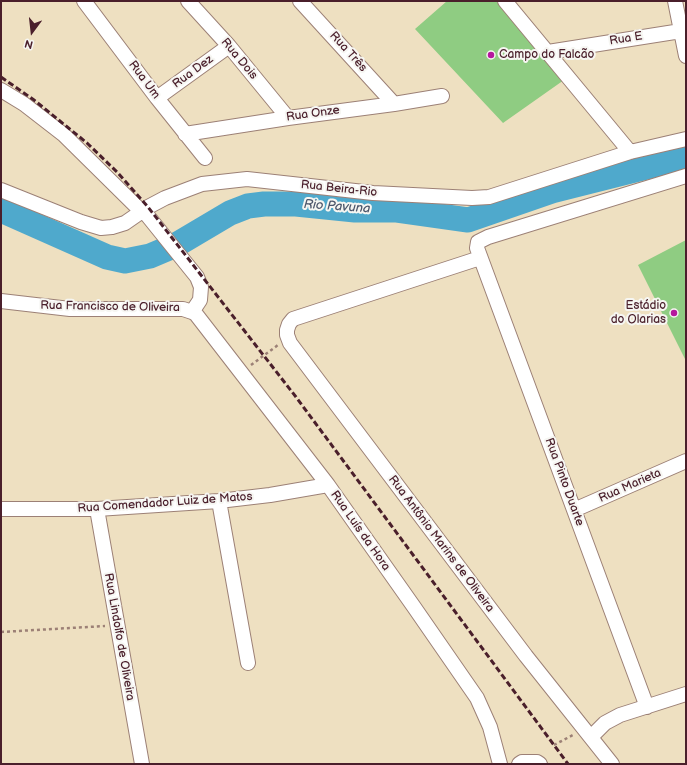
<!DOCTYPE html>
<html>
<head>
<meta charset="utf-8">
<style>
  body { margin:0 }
  #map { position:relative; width:687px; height:765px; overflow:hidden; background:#eee0c1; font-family:"Balsamiq Sans",sans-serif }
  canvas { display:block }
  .frame { position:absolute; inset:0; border:2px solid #4a1f2b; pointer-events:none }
  .north { position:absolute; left:12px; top:12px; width:40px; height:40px; -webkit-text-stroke:3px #f6f6f2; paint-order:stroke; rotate:195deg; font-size:11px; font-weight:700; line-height:16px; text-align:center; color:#4a1f2b }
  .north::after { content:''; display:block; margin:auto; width:14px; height:18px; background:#4a1f2b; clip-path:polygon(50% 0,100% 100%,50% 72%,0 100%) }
</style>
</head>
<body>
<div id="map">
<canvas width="687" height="765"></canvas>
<div class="frame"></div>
<div class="north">N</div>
</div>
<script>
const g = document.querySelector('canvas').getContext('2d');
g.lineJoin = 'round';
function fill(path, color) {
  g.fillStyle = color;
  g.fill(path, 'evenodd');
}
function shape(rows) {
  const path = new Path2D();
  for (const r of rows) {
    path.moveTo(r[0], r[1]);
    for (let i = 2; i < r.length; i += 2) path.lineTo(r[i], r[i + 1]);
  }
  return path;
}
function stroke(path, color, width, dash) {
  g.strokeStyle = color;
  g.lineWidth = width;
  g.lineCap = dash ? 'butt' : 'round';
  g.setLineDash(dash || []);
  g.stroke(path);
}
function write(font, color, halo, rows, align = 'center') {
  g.font = font + ' "Balsamiq Sans",sans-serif';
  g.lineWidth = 4;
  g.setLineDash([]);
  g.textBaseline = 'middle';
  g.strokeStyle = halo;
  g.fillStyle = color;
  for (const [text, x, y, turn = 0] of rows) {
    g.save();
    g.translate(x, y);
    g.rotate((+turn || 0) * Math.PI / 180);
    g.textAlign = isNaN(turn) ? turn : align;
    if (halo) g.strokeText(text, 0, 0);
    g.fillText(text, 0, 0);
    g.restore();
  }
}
fill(shape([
  [447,1,500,1,564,80,503,123,415,29],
  [686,240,686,361,638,265]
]), '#8fcc82');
stroke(shape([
  [1,210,107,257,125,261,150,256,176,245,230,213,248,206,264,204,296,204,355,210,397,210,468,220,552,191,686,157]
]), '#4fa9cc', 25);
const minor = shape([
  [84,1,157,98,205,158],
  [188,1,229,46,288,118],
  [300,1,394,104],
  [505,1,630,152],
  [675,1,686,56],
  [548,52,681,31],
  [1,90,24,104,64,135,141,211],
  [157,98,229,46],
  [185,134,288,118,394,104,442,96],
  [1,190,81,222,101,228,112,227,125,223,148,207,165,198,202,184,247,179,373,193,472,198,489,197,630,152,686,139],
  [143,210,197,277,201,287,200,300,192,312],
  [480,258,293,319,289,324,287,330,287,335,290,343,526,656,612,764],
  [1,301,70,309,183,309,195,313,328,485,414,607,477,698,490,727,500,764],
  [219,501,248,663],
  [1,509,97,509,219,501,270,495,328,485],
  [97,509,142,764],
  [574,510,686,461],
  [647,707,477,248,478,242,488,237,686,176],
  [591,737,605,723,620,715,686,694],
  [519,764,522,762,537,762,540,764]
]);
stroke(minor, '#9c8076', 16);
stroke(shape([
  [251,365,278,345],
  [1,632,105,626],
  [554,745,573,735]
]), '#9c8076', 2.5, [3, 3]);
stroke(minor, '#fff', 14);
stroke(shape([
  [1,77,34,100,87,143,117,172,148,207,296,397,568,764]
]), '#4a1f2b', 3, [6, 3]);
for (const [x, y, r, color] of [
  [491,55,4,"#b5179e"],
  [674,313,4,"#b5179e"]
]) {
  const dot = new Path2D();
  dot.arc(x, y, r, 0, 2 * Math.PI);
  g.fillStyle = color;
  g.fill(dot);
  stroke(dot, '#f6f6f2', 1.5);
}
write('12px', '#4a1f2b', '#f6f6f2', [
  ["Rua E",626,39,-9],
  ["Rua Três",348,52,48],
  ["Rua Dois",239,59,50],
  ["Rua Dez",193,72,-36],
  ["Rua Um",144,80,53],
  ["Rua Onze",313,114,-8],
  ["Rua Beira-Rio",339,189,6],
  ["Rua Francisco de Oliveira",110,307,1],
  ["Rua Pinto Duarte",564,482,70],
  ["Rua Marieta",630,486,-24],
  ["Rua Comendador Luiz de Matos",165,503,-4],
  ["Rua Luís da Hora",360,531,55],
  ["Rua Antônio Marins de Oliveira",441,544,53],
  ["Rua Lindolfo de Oliveira",119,637,80]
]);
write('12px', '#4a1f2b', '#f6f6f2', [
  ["Campo do Falcão",499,55],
  ["Estádio",666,306,"right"],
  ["do Olarias",666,320,"right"]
], 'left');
write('italic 13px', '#4c566b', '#f6f6f2', [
  ["Rio Pavuna",337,207,4]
]);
</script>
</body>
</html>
